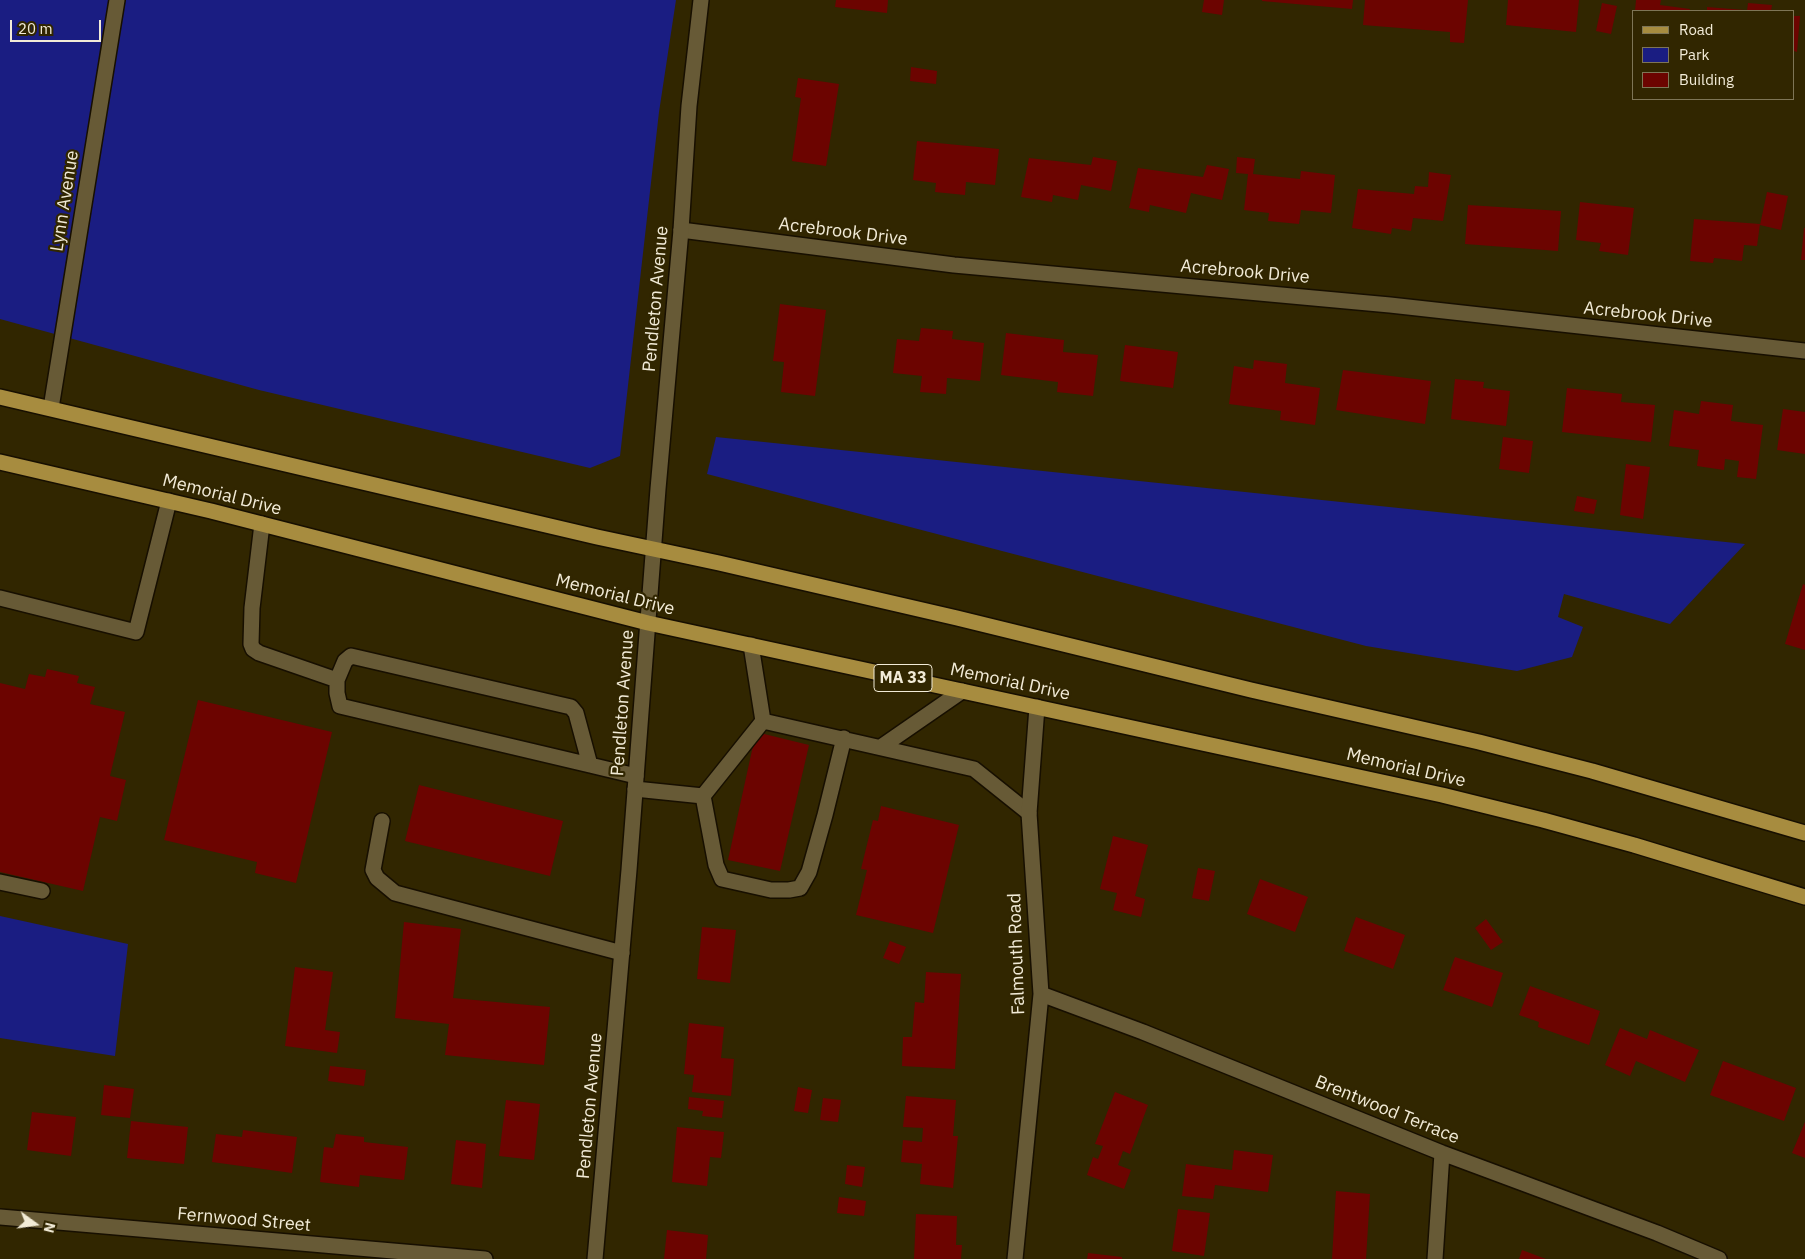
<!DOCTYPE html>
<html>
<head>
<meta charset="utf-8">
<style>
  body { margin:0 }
  #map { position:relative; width:1805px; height:1259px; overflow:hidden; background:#312600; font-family:"IBM Plex Sans",sans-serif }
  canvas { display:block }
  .legend { position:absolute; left:1632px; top:10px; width:162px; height:90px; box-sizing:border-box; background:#312600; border:1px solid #7e7556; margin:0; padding:6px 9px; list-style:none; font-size:15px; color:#f2ebd7 }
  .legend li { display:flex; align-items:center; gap:10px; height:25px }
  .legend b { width:25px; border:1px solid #7e7556 }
  .north { position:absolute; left:10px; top:1199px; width:50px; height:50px; -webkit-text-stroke:4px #312600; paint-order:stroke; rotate:104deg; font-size:14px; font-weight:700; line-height:20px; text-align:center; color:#f2ebd7 }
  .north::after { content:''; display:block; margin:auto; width:18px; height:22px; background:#f2ebd7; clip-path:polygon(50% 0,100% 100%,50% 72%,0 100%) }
  .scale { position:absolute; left:10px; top:20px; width:91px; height:22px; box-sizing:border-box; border:2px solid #f2ebd7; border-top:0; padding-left:6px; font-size:15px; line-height:18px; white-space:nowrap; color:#f2ebd7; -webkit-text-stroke:4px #312600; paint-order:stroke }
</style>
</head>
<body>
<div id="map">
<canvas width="1805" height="1259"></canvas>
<ul class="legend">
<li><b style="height:6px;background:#a78c3f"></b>Road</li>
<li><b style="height:14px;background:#1a1d82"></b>Park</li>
<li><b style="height:14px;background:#6c0400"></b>Building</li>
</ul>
<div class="north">N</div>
<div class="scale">20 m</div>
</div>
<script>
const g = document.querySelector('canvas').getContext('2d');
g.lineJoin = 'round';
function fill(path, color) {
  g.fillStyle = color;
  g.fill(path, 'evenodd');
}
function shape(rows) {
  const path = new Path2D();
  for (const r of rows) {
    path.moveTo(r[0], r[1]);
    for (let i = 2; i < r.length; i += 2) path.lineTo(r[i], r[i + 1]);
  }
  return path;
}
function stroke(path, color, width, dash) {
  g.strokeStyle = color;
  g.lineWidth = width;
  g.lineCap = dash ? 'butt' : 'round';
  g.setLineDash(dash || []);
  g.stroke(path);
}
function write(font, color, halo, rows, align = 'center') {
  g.font = font + ' "IBM Plex Sans",sans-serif';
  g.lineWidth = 4.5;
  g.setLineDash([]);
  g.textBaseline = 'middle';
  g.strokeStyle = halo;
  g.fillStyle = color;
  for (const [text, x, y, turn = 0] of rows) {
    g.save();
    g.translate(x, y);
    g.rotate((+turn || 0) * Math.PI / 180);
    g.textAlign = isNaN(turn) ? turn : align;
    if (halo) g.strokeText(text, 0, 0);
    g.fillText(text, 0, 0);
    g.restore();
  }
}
fill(shape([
  [0,0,676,0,659,112,620,456,590,468,259,390,0,319],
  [716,437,1745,544,1670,624,1564,594,1558,617,1583,627,1572,657,1517,671,1366,646,707,474],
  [0,916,128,944,115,1056,0,1038]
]), '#1a1d82');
fill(shape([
  [836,0,888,0,887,13,835,7],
  [1204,0,1224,0,1222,15,1202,12],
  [1262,0,1353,0,1352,9,1262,1],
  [1365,0,1468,0,1464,43,1450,42,1450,32,1363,25],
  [1508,0,1579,0,1576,32,1506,25],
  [1636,0,1661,0,1660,5,1690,9,1689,11,1635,11],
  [1602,3,1617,6,1611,34,1596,31],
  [1748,3,1772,5,1771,11,1747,11],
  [1707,7,1744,10,1744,11,1707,11],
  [1794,16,1800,16,1797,52,1794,51],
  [911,67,937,71,936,84,910,81],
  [798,78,839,84,826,166,792,161,801,98,795,97],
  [917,141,999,149,995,185,966,182,965,195,935,192,936,183,913,180],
  [1093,157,1117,161,1111,191,1081,185,1078,200,1053,195,1052,202,1021,197,1029,158,1091,165],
  [1237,157,1255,159,1253,174,1300,179,1301,171,1335,175,1331,213,1301,210,1299,224,1268,221,1269,213,1244,210,1248,174,1236,173],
  [1207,165,1229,169,1222,200,1191,193,1186,213,1150,205,1149,212,1129,208,1138,168,1203,177],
  [1429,172,1451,175,1443,221,1413,218,1411,231,1392,228,1391,234,1352,228,1358,189,1414,194,1415,186,1428,187],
  [1767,192,1788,196,1781,230,1760,225],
  [1580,202,1634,208,1628,255,1599,251,1601,243,1576,240],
  [1468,205,1561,211,1558,251,1465,244],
  [1694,219,1760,224,1757,246,1744,245,1742,261,1714,258,1713,263,1690,261],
  [1804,228,1805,228,1805,260,1801,260],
  [780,304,826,310,815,396,781,392,784,362,773,361],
  [921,328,953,331,952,339,984,343,980,381,947,378,946,394,920,392,922,376,893,373,897,339,919,341],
  [1006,333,1064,340,1063,352,1098,355,1093,396,1057,392,1058,382,1001,375],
  [1125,345,1178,352,1173,388,1120,381],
  [1254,360,1287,364,1285,383,1320,388,1315,425,1280,420,1281,411,1229,404,1234,366,1253,369],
  [1343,370,1431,381,1425,424,1336,410],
  [1455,379,1484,382,1483,388,1510,391,1506,426,1451,419],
  [1567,388,1622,394,1621,402,1655,405,1651,442,1562,432],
  [1701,401,1733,405,1731,421,1763,425,1756,479,1737,477,1739,461,1725,459,1724,470,1697,466,1699,450,1669,446,1674,410,1699,414],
  [1783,409,1805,412,1805,454,1777,450],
  [1503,437,1533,441,1529,473,1499,469],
  [1626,464,1650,467,1643,519,1620,515],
  [1577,496,1597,500,1594,514,1574,511],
  [1803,584,1805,585,1805,650,1785,644],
  [47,669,79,676,77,683,95,687,90,704,125,712,110,776,126,780,117,821,100,817,83,891,0,872,0,683,25,689,29,674,45,677],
  [198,700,332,732,296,883,255,873,257,862,164,840],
  [756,732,809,745,780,871,728,860],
  [419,785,563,821,550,876,405,841],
  [881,806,959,825,933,933,856,915,867,870,861,869,873,820,878,821],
  [1113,836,1148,845,1135,896,1145,899,1141,917,1113,910,1117,893,1100,889],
  [1198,868,1215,871,1209,901,1192,898],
  [1260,879,1308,897,1295,932,1247,914],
  [1356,917,1405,935,1393,969,1344,951],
  [1486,919,1503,942,1491,950,1475,928],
  [404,922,461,929,453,998,550,1007,544,1065,445,1055,449,1024,395,1018],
  [702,927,736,930,730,983,697,979],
  [890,941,906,947,899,964,883,958],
  [1455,957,1503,973,1492,1007,1443,990],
  [295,967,333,972,325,1030,340,1032,337,1053,285,1046],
  [926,972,961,974,955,1069,902,1066,903,1037,912,1037,915,1002,924,1003],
  [1530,986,1600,1011,1589,1045,1538,1027,1539,1022,1519,1015],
  [689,1023,724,1027,721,1058,734,1059,731,1096,692,1092,694,1075,684,1074],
  [1620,1028,1647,1039,1650,1030,1699,1050,1685,1082,1636,1061,1630,1076,1605,1065],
  [1723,1061,1796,1088,1784,1121,1710,1095],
  [330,1066,366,1070,364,1086,328,1081],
  [104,1085,134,1089,130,1118,101,1115],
  [798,1087,812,1090,808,1113,794,1111],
  [1115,1092,1148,1105,1130,1154,1123,1151,1118,1165,1131,1170,1124,1189,1087,1175,1093,1157,1098,1159,1103,1146,1095,1144],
  [906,1096,956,1100,953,1136,958,1136,953,1188,920,1184,922,1164,901,1162,903,1140,922,1142,923,1128,903,1127],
  [689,1097,724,1101,722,1118,702,1116,703,1111,688,1109],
  [823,1098,841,1100,838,1122,820,1120],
  [506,1100,540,1104,534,1160,499,1156],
  [32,1112,76,1117,71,1156,27,1150],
  [131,1121,188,1127,184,1164,127,1158],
  [1805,1122,1805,1158,1792,1153],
  [677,1127,724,1132,721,1158,710,1157,707,1186,672,1182],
  [243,1130,297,1137,292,1173,212,1162,216,1134,242,1137],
  [336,1134,364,1137,364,1142,408,1147,404,1180,360,1175,359,1187,320,1182,324,1147,333,1148],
  [456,1140,486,1144,482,1188,451,1184],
  [1234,1150,1273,1155,1268,1192,1215,1185,1213,1199,1182,1196,1186,1164,1232,1170],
  [847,1165,865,1167,862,1187,845,1184],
  [1336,1191,1370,1194,1366,1259,1332,1259],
  [839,1197,866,1201,864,1216,837,1213],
  [1178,1209,1210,1213,1204,1256,1172,1251],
  [916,1214,957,1216,956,1245,962,1245,961,1259,914,1259],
  [667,1230,708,1235,706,1259,664,1259],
  [1522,1250,1546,1259,1519,1259],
  [1088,1253,1122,1257,1122,1259,1087,1259]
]), '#6c0400');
const lane = shape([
  [51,408,117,0],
  [262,524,252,608,251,644,253,649,259,653,337,680],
  [0,598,136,632,169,501],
  [751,645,763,721],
  [881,747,962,691],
  [590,765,576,713,571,707,351,656,345,661,337,680,337,693,340,706,590,765,636,776],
  [635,789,703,796,763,721,974,769,1029,813],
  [703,796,716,865,722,879,771,890,789,890,800,888,809,872,825,815,844,738],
  [382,821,373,870,377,878,395,893,622,953],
  [0,882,42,891]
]);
const street = shape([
  [681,230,954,265,1390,305,1805,351],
  [1041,994,1143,1032,1442,1153,1657,1233,1719,1259],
  [0,1217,485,1259],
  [1015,1259,1041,994,1029,813,1037,707],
  [1435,1259,1442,1153]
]);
const secondary = shape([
  [595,1259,629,870,658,489,681,230,689,106,701,0]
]);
const primary = shape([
  [0,397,597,537,719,563,957,618,1251,690,1479,742,1592,771,1805,833],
  [0,462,211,511,648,623,1442,795,1543,820,1634,845,1805,897]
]);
stroke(lane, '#170f00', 18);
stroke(street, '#170f00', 18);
stroke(secondary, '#170f00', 18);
stroke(primary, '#170f00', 18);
stroke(lane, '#675a36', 15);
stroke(street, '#675a36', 15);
stroke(secondary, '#675a36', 15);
stroke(primary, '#a78c3f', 15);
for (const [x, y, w] of [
  [903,678,58]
]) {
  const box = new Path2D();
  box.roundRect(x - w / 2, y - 13.5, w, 27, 4);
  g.fillStyle = '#312600';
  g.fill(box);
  stroke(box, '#f2ebd7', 1);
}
write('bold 16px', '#f2ebd7', null, [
  ["MA 33",903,678]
]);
write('18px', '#f2ebd7', '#312600', [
  ["Lynn Avenue",65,201,-81],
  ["Acrebrook Drive",843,232,7],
  ["Acrebrook Drive",1245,272,5],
  ["Pendleton Avenue",656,299,-85],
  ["Acrebrook Drive",1648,315,6],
  ["Memorial Drive",222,495,14],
  ["Memorial Drive",615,595,14],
  ["Memorial Drive",1010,682,12],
  ["Pendleton Avenue",623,703,-86],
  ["Memorial Drive",1406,768,13],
  ["Falmouth Road",1017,954,-92],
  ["Pendleton Avenue",590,1106,-85],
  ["Brentwood Terrace",1387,1110,22],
  ["Fernwood Street",244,1220,5]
]);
</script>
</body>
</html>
